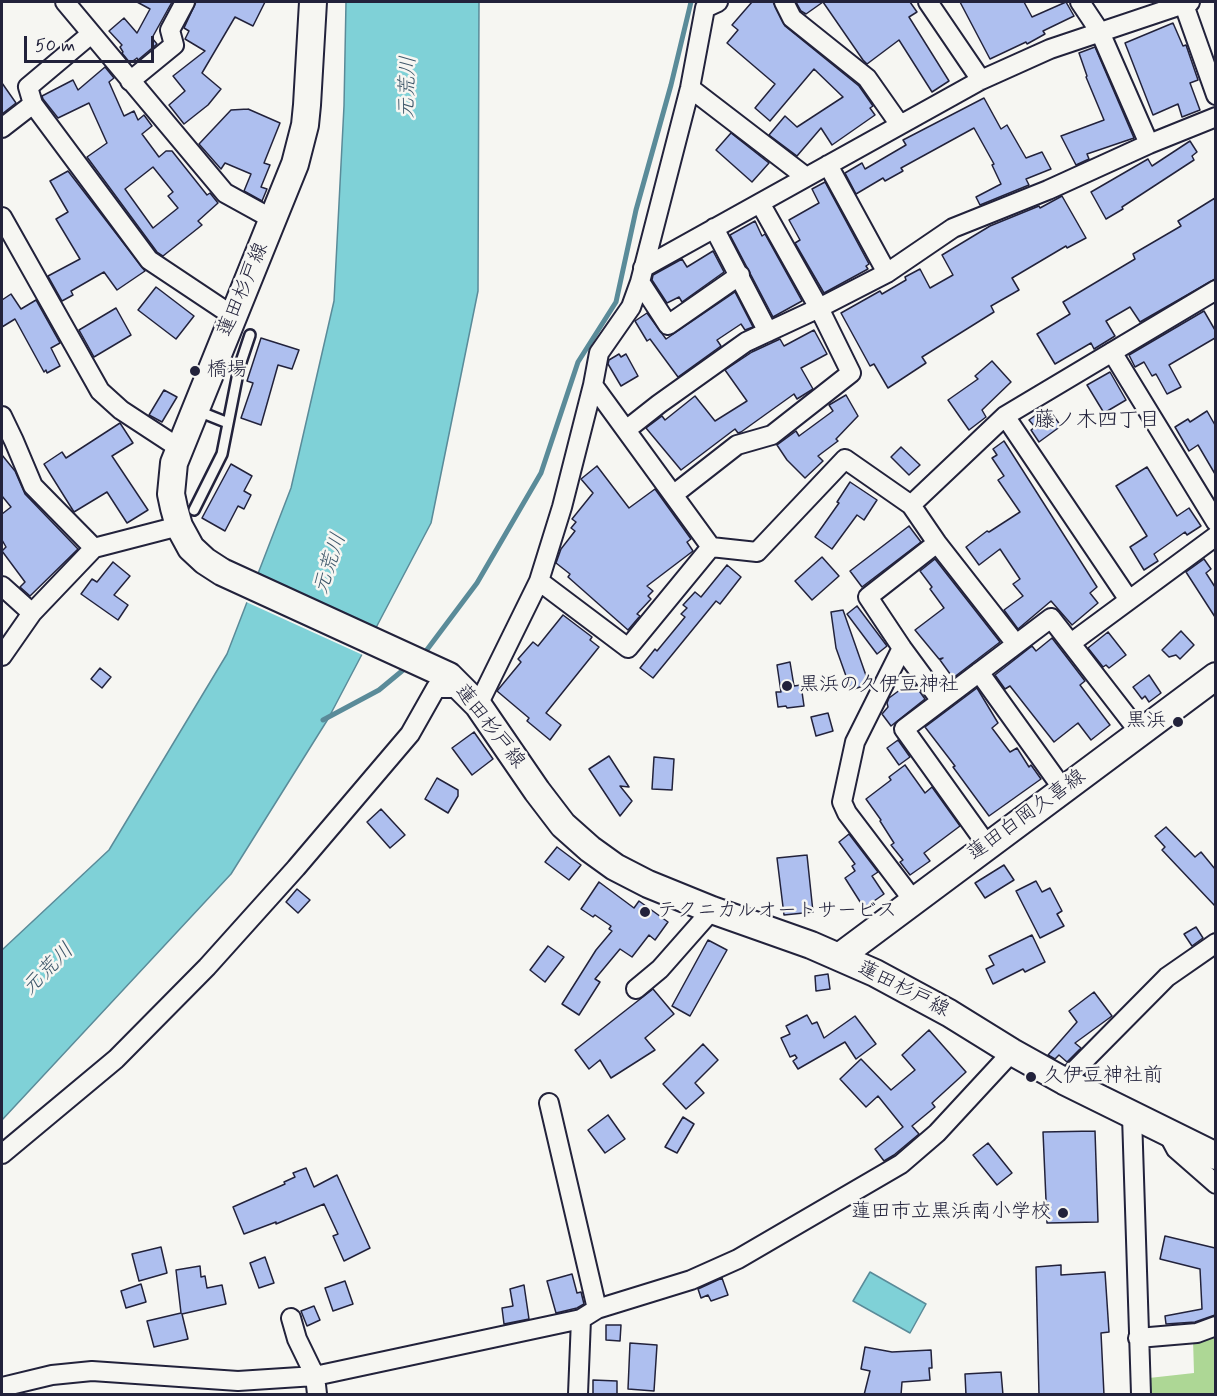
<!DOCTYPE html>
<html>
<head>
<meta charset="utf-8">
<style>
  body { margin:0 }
  #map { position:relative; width:1217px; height:1396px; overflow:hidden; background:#f6f6f2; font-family:Mynerve,sans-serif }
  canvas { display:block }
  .frame { position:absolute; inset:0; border:3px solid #22223b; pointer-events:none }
  .scale { position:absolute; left:24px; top:36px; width:130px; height:27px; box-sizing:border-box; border:3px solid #22223b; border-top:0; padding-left:8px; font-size:18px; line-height:21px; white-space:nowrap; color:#22223b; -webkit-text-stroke:4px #f6f6f2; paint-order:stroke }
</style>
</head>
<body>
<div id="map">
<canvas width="1217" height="1396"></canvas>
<div class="frame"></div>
<div class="scale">50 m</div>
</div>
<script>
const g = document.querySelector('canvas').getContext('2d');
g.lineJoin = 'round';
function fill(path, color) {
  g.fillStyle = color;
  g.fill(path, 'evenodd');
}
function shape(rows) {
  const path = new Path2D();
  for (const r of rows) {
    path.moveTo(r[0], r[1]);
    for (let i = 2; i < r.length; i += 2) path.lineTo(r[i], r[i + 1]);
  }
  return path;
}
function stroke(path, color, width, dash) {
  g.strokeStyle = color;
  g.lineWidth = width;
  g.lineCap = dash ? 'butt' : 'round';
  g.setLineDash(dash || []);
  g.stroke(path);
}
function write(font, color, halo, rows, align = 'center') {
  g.font = font + ' Mynerve,"Klee One",sans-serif';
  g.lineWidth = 5;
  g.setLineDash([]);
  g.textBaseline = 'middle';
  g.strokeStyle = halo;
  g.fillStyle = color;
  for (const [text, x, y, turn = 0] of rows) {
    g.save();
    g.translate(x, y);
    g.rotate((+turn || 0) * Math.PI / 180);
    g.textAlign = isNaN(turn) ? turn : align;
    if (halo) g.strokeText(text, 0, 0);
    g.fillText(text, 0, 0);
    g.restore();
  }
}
fill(shape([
  [1215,1333,1215,1394,1150,1394,1149,1378,1194,1373,1193,1339]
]), '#add795');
const water = shape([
  [346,2,479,2,478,291,431,523,328,719,231,874,2,1120,2,950,109,850,227,654,291,488,334,301,344,106,346,2],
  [870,1272,926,1304,910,1333,853,1301,870,1272]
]);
fill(water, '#7fd1d7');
stroke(water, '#5a8b99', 1.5);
fill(shape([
  [247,594,368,649,365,656,244,601]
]), '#f6f6f2');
stroke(shape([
  [423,655,477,583,541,473,578,362,616,302,636,210,671,85,691,2],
  [323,720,379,690,408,666]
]), '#5a8b99', 5);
const building = shape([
  [137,2,172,2,152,38,157,44,138,60,137,58,130,63,122,53,123,52,120,47,122,45,109,31,124,18,137,33,150,9,137,2],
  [196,2,265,2,253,26,235,17,202,73,221,89,208,105,184,124,169,105,185,91,173,76,205,51,185,39,189,31,184,28,196,2],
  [752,2,773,2,785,26,859,86,873,106,870,108,875,115,832,145,821,128,797,156,769,135,785,116,797,127,843,97,814,69,770,121,755,108,775,84,727,43,738,30,732,25,752,2],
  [796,2,910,2,917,12,909,17,949,81,932,92,899,40,867,64,863,60,823,2,806,14,801,11,796,2],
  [960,2,1024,2,1032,17,1066,2,1074,16,1043,31,1045,34,1027,44,1026,42,990,59,960,2],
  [1173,23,1183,46,1186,45,1198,80,1190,83,1200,110,1182,117,1178,104,1153,115,1125,43,1173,23],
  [1095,47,1134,138,1087,154,1089,159,1076,165,1061,136,1104,120,1086,77,1087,76,1079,53,1095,47],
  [105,67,114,78,109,82,124,116,134,111,138,120,144,115,152,126,142,134,159,157,166,151,172,151,207,195,210,193,218,203,198,221,202,225,163,256,157,252,87,157,107,143,89,103,58,118,43,99,42,96,73,80,78,90,105,67],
  [153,167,173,192,168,196,178,208,153,228,125,189,153,167],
  [2,83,16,103,2,114,2,83],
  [984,98,1001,129,1007,125,1026,158,1042,152,1051,169,1026,179,1029,185,980,205,976,197,1001,184,992,165,994,164,974,128,901,168,903,171,885,181,883,178,856,194,845,173,862,163,865,169,906,145,903,140,984,98],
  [248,109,280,123,264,163,270,165,261,187,267,189,262,201,244,191,251,174,225,163,221,169,199,144,231,110,248,109],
  [731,133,769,163,752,182,716,150,731,133],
  [1190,141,1197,152,1192,156,1194,160,1122,207,1123,209,1106,219,1091,192,1148,159,1152,166,1190,141],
  [68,171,145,271,117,290,104,272,71,291,73,295,62,301,48,276,80,259,56,219,68,212,50,181,68,171],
  [825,182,869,264,866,266,868,269,824,293,795,243,800,240,789,220,819,203,812,189,825,182],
  [1062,196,1086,238,1067,248,1066,246,1012,278,1019,290,991,306,994,312,922,357,926,363,888,388,874,364,870,366,841,313,880,291,882,294,906,280,905,277,920,269,930,288,953,275,942,255,990,226,1039,206,1040,208,1062,196],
  [1215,198,1215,279,1140,322,1130,307,1106,321,1115,336,1094,349,1091,343,1055,364,1037,334,1070,314,1063,302,1135,259,1133,254,1181,226,1178,221,1215,198],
  [755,221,762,236,765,234,802,301,773,317,730,235,755,221],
  [713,251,724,272,682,302,679,297,667,303,652,280,653,275,682,259,687,267,713,251],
  [156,287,194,316,176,339,138,310,156,287],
  [735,292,753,327,745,330,741,324,717,340,721,346,678,377,650,339,647,341,635,321,647,313,666,339,735,292],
  [11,294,21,309,36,300,60,343,51,348,60,366,47,373,46,370,44,372,15,319,2,327,2,300,11,294],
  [116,308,131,335,94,357,79,330,116,308],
  [1204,311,1215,330,1215,338,1169,365,1181,387,1167,394,1156,374,1152,376,1144,362,1135,367,1129,355,1204,311],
  [814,330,827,354,801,368,813,389,797,399,794,394,741,432,738,433,735,429,681,470,646,428,662,416,665,420,695,396,715,421,747,401,725,370,752,352,780,339,784,346,814,330],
  [261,338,299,350,292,369,278,365,261,425,241,418,253,383,247,381,261,338],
  [619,354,621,357,626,354,638,376,621,386,608,364,609,360,619,354],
  [992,361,1011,382,982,410,986,417,969,430,948,400,978,379,975,376,992,361],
  [1110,372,1126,400,1104,413,1087,385,1110,372],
  [164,390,177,397,162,422,149,415,164,390],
  [846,395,858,416,836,439,838,441,818,456,823,461,805,478,787,460,777,445,796,431,799,436,833,411,829,405,846,395],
  [1043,410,1046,415,1050,411,1061,426,1039,442,1031,430,1035,427,1029,420,1043,410],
  [1207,411,1215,425,1215,474,1198,445,1189,451,1175,427,1188,419,1190,422,1207,411],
  [120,423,133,443,112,456,148,510,127,523,107,492,74,512,44,464,62,452,66,458,120,423],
  [1004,441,1097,587,1090,593,1098,603,1072,625,1051,601,1018,629,1004,610,1023,596,1013,584,1020,579,1000,549,979,565,966,547,987,531,989,532,1020,512,998,480,1004,476,992,458,997,455,993,449,1004,441],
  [901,447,920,465,909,475,891,457,901,447],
  [2,455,15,471,25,494,78,549,30,596,20,587,25,582,2,551,6,547,2,540,2,514,11,507,2,496,2,455],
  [231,464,252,476,244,491,251,495,244,509,238,506,225,531,202,518,231,464],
  [597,466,629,508,655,489,691,539,687,542,693,551,647,586,653,591,648,596,651,599,637,614,640,616,628,630,568,577,570,574,556,563,561,549,575,531,571,528,576,522,572,519,593,493,581,479,597,466],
  [1147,467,1177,516,1189,508,1201,526,1187,535,1185,532,1154,554,1158,561,1144,570,1130,547,1147,536,1116,486,1147,467],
  [850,482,877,500,864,520,857,515,832,549,815,537,839,503,837,502,850,482],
  [909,526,921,542,862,587,850,571,909,526],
  [822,557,839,576,812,600,795,581,822,557],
  [935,559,1000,642,953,678,940,660,943,658,939,659,915,630,944,608,930,589,932,587,920,571,935,559],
  [1204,559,1211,569,1206,573,1215,587,1215,617,1186,572,1204,559],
  [113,562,130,576,114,595,128,605,118,620,81,594,92,579,97,582,113,562],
  [727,565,741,577,720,604,716,601,653,678,640,668,655,649,657,651,685,617,681,614,687,608,683,605,695,592,701,597,727,565],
  [857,606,887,646,877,654,847,614,857,606],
  [843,610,869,684,851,690,836,648,831,612,843,610],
  [563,615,592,637,590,640,599,647,546,713,561,725,550,740,527,721,529,718,497,691,521,662,518,659,533,642,538,646,563,615],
  [1181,631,1194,645,1180,659,1176,655,1169,657,1162,650,1181,631],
  [1108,632,1126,655,1109,668,1106,665,1103,667,1088,648,1108,632],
  [1052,638,1085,681,1080,685,1110,725,1091,740,1078,723,1054,742,1010,686,1005,689,995,675,1032,646,1036,651,1052,638],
  [790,662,794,686,801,685,804,706,787,708,786,706,778,707,776,692,781,692,777,665,790,662],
  [100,668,111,677,102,688,91,679,100,668],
  [1149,675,1161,693,1149,702,1145,696,1142,699,1133,687,1149,675],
  [912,681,925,699,891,726,882,714,888,707,887,703,889,698,912,681],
  [977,688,998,723,992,728,1010,752,1017,748,1029,767,1031,765,1041,779,989,816,953,767,955,766,925,727,977,688],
  [828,713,833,731,816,736,811,717,828,713],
  [474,732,493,759,472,775,452,748,474,732],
  [898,740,910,757,899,765,887,748,898,740],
  [609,756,629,787,620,786,632,801,620,816,589,769,609,756],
  [654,757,674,759,672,790,652,789,654,757],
  [905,765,925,793,932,787,960,826,924,853,930,861,910,875,900,862,903,860,891,845,894,843,880,821,881,820,866,799,891,780,889,777,905,765],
  [437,778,458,790,458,796,448,813,425,799,437,778],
  [381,809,405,835,390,848,367,822,381,809],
  [1166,827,1195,857,1201,852,1215,869,1215,906,1162,850,1165,847,1155,836,1166,827],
  [849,834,878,872,872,876,884,894,864,908,845,878,855,871,852,866,855,864,839,842,849,834],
  [557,847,581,865,569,880,545,862,557,847],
  [807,855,813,912,784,915,777,858,807,855],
  [1004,865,1014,880,985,898,975,883,1004,865],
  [1036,881,1042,892,1050,888,1062,911,1057,914,1064,926,1040,938,1016,891,1036,881],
  [599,882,634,908,639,901,668,922,655,940,649,935,632,957,620,949,595,979,600,982,579,1015,562,1004,596,950,612,931,609,929,611,926,595,915,593,917,581,909,599,882],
  [297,889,310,900,298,913,286,902,297,889],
  [1196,927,1203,938,1192,946,1184,934,1196,927],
  [1032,935,1045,962,1025,972,1023,969,993,984,986,969,994,965,989,956,1032,935],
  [708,940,727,950,690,1016,672,1006,708,940],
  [548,946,564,957,545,982,530,970,548,946],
  [828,974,830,989,816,991,815,976,828,974],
  [653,989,674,1014,645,1038,655,1050,611,1078,600,1060,589,1069,575,1050,653,989],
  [1094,992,1112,1016,1075,1043,1081,1048,1067,1062,1059,1055,1055,1059,1048,1055,1077,1022,1069,1011,1094,992],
  [807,1015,812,1024,817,1022,824,1038,855,1016,876,1044,856,1059,845,1042,798,1069,793,1061,797,1058,795,1055,790,1057,781,1038,790,1034,786,1026,807,1015],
  [929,1030,966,1072,932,1103,935,1107,912,1126,919,1134,894,1155,884,1161,875,1149,903,1127,878,1096,866,1107,840,1079,861,1059,891,1090,915,1070,902,1055,929,1030],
  [703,1044,718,1060,695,1083,704,1093,686,1109,663,1084,703,1044],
  [608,1115,625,1139,605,1153,588,1130,608,1115],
  [683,1117,694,1124,677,1153,665,1147,683,1117],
  [1095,1131,1098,1222,1047,1223,1043,1132,1095,1131],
  [988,1143,1012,1173,997,1185,973,1155,988,1143],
  [306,1168,314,1187,337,1175,370,1248,344,1261,333,1236,338,1234,324,1204,276,1224,276,1222,244,1234,233,1207,285,1184,284,1182,295,1177,293,1173,306,1168],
  [1165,1236,1215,1248,1215,1315,1195,1322,1166,1324,1165,1316,1202,1309,1200,1269,1160,1259,1165,1236],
  [161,1247,167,1273,139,1281,132,1254,161,1247],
  [265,1257,274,1283,259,1288,250,1263,265,1257],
  [1061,1265,1061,1275,1105,1272,1109,1332,1101,1333,1104,1395,1039,1395,1036,1267,1061,1265],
  [200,1266,201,1277,205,1276,207,1288,222,1285,226,1304,182,1314,188,1339,154,1347,147,1321,181,1313,176,1270,200,1266],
  [572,1274,577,1293,581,1292,584,1304,577,1308,556,1313,547,1281,572,1274],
  [722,1278,728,1295,711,1301,708,1295,701,1298,698,1289,722,1278],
  [345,1281,353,1304,333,1311,325,1288,345,1281],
  [141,1284,146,1302,126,1308,121,1291,141,1284],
  [524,1285,529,1319,504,1324,502,1308,513,1306,510,1289,524,1285],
  [314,1306,320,1320,307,1326,301,1311,314,1306],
  [606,1325,621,1325,620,1341,606,1340,606,1325],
  [630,1343,657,1345,654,1391,628,1389,630,1343],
  [865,1347,892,1352,931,1350,932,1368,929,1368,930,1380,902,1382,901,1395,864,1395,870,1371,861,1369,865,1347],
  [1001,1372,1003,1395,966,1395,965,1374,1001,1372],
  [593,1380,617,1381,617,1395,593,1395,593,1380]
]);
fill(building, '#aebfef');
stroke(building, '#22223b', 1.5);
const service = shape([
  [198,411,228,423],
  [194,510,222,454,239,368,250,335]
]);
const minor = shape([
  [65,2,225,193,274,220],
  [784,2,792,18,867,78,900,125],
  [928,2,981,80],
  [1080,2,1100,32,1149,144],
  [1183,2,1216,95],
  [130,81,174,45,170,30,185,2],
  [690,88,806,177],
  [33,104,149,260,233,316],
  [2,128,33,104,28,87,91,34],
  [828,165,887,273],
  [2,217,100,391,121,410,179,448],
  [714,228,768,332],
  [643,268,981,80,1050,49,1190,2],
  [640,282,668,325,740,275],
  [1112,352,1216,522],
  [593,385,711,547,757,552,845,459,911,505,937,543,1016,644],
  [2,416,14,441,33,486,94,548],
  [1005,416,1129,600],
  [626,430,659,404,746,342,819,308,887,273,953,228,1048,190,1149,144,1216,117],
  [673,495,737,445,772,435,851,373,819,308,760,203],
  [911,505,1005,416,1216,290],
  [937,543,868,597,902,648,941,701],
  [539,581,628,648,711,547],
  [2,586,32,613],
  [1071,643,1216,536],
  [902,648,855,742,842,802,847,813,913,900],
  [2,656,32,613,94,548,179,526],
  [979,672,1063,789],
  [478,705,539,581,562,507,593,385,599,353,631,307,640,282,690,88,705,8,718,2],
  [987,845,904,729,1051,618,1140,733],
  [636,989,660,969,712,910],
  [1064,1081,1167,977,1216,943],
  [549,1103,597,1309],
  [1132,1116,1141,1394],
  [1168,1134,1176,1149,1216,1184],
  [2,1154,116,1059,207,967,296,868,410,734,436,688,462,688],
  [291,1318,297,1339,315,1376,317,1394],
  [1138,1338,1197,1333,1216,1326],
  [2,1387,52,1375,92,1371,238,1381,315,1376,581,1319,597,1309,691,1280,738,1259,901,1164,937,1133,1012,1052],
  [578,1394,581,1319]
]);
const secondary = shape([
  [313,2,307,105,305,125,295,164,174,463,171,494,174,508,179,526,191,548,205,561,222,572,449,676,478,705,537,791,563,825,590,849,615,867,648,884,712,910,811,945,875,973,949,1013,1012,1052,1064,1081,1216,1156],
  [839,957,1216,676]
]);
stroke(service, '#22223b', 14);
stroke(minor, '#22223b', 22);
stroke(secondary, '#22223b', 30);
stroke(service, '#f6f6f2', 9);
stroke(minor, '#f6f6f2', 18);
stroke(secondary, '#f6f6f2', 26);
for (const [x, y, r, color] of [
  [195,371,6,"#22223b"],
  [787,686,6,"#22223b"],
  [1178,722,6,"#22223b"],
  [645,912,6,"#22223b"],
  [1031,1077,6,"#22223b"],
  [1063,1213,6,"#22223b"]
]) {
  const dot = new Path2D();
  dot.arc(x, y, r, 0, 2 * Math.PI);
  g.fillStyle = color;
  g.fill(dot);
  stroke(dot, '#f6f6f2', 2);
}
write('20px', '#22223b', '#f6f6f2', [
  ["蓮田杉戸線",244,290,-67],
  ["蓮田杉戸線",489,727,52],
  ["蓮田白岡久喜線",1027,816,-36],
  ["蓮田杉戸線",903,990,27]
]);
write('20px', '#22223b', '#f6f6f2', [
  ["橋場",207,371],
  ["黒浜の久伊豆神社",799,686],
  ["黒浜",1166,722,"right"],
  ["テクニカルオートサービス",657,912],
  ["久伊豆神社前",1043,1077],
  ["蓮田市立黒浜南小学校",1051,1213,"right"]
], 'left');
write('italic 21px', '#3e576a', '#f6f6f2', [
  ["元荒川",409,87,-88],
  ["元荒川",331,564,-72],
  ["元荒川",49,970,-45]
]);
write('21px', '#22223b', '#f6f6f2', [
  ["藤ノ木四丁目",1097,422]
]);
</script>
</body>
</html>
